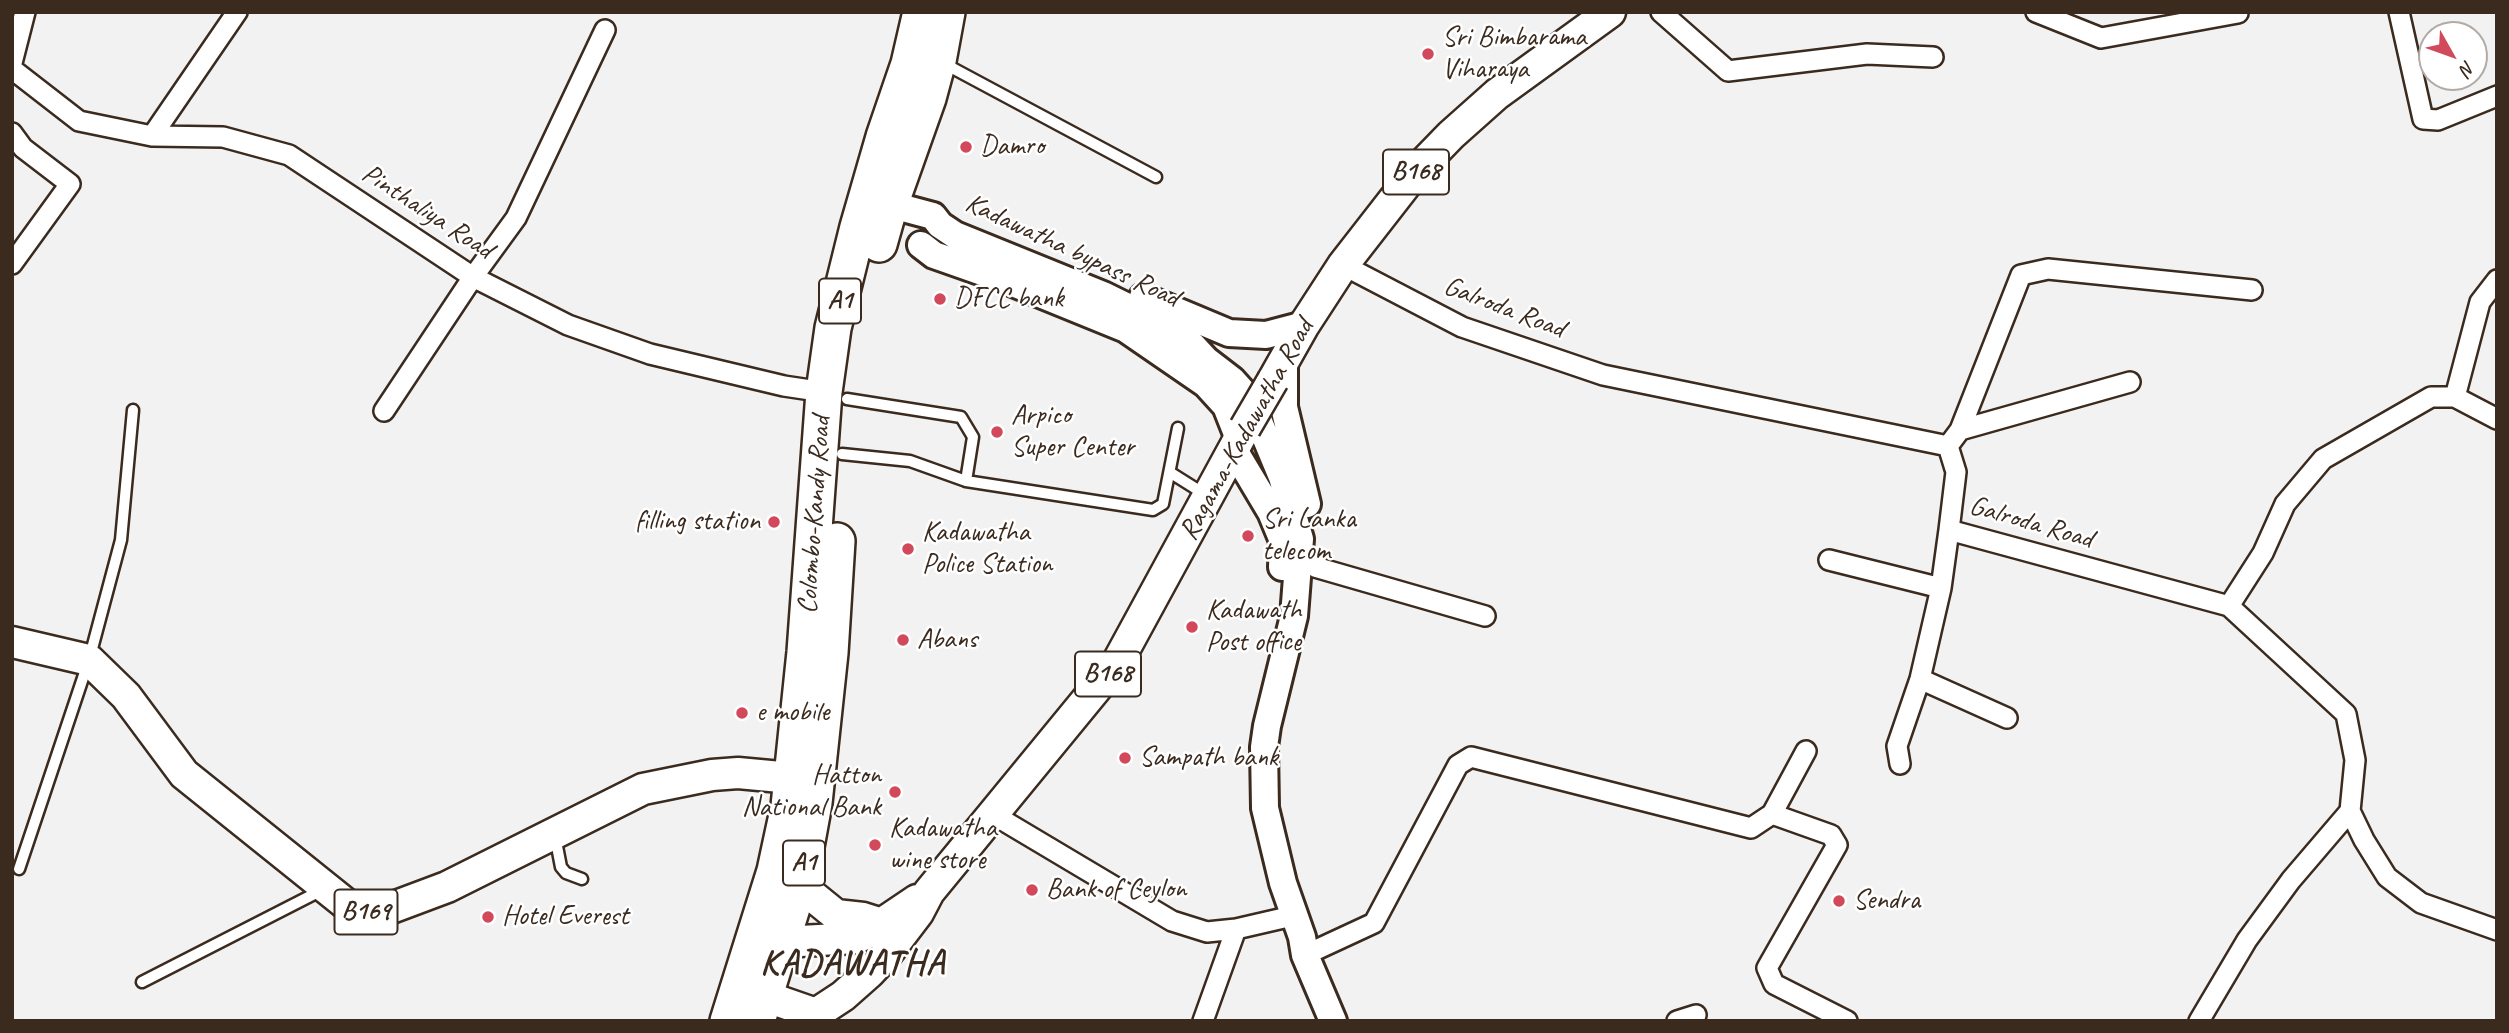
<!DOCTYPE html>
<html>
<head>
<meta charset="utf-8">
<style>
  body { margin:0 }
  #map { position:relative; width:2509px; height:1033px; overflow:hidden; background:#f3f2f2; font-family:Caveat,sans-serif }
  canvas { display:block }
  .frame { position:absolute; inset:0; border:14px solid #3b2a1e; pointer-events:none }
  .north { position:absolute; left:2418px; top:21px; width:70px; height:70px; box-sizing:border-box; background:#fff; border:2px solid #b1aaa5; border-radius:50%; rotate:130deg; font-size:19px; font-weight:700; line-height:28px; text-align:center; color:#3b2a1e }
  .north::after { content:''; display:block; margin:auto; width:24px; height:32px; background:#d1495b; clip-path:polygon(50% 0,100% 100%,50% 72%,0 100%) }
</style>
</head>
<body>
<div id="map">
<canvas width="2509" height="1033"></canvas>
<div class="frame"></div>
<div class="north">N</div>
</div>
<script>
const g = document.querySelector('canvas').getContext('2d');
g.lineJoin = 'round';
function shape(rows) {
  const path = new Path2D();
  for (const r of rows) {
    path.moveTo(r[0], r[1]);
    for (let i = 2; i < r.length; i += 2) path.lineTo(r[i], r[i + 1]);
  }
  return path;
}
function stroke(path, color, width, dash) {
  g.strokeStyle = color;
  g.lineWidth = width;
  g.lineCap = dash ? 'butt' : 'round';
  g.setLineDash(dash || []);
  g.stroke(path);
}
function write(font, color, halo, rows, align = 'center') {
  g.font = font + ' Caveat,sans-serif';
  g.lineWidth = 5;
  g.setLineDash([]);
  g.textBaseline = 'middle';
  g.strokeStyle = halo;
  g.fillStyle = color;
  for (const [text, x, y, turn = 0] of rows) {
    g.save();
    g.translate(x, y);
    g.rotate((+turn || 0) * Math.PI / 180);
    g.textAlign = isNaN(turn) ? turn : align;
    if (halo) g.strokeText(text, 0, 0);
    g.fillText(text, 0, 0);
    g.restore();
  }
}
const lane = shape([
  [943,63,1156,177],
  [847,399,961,417,973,437,966,481],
  [842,454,910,461,966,481,1153,510,1163,504,1178,428],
  [1171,473,1206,495],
  [555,836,561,867,566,873,582,879],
  [19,869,89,660,121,540,133,410],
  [142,982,322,890]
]);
const street = shape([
  [1661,12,1728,71,1867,54,1933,57],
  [2036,12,2101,38,2238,13],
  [2399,12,2423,119,2438,120,2497,96],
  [12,63,25,12],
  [12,69,79,121,152,136,223,137,289,155,473,277,568,325,650,354,784,386,824,392],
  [12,133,23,148,70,184,12,264],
  [152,136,237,12],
  [1343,265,1462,327,1603,375,1948,446,1956,472,1949,530,2229,606,2263,553,2285,504,2323,459,2431,397,2455,397,2497,419],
  [2455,397,2480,302,2497,280],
  [384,411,473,277,516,218,605,30],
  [1960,430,2130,382],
  [1948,446,1960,430,2021,275,2048,269,2252,290],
  [1829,560,1941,588],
  [1315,567,1485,616],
  [2229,606,2346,714,2355,760,2350,811,2364,840,2387,877,2421,903,2497,930],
  [1920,679,2007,718],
  [1900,764,1897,746,1920,679,1941,588,1949,530],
  [1772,814,1831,835,1837,845,1767,968,1774,984,1847,1021],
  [994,815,1172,921,1207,932,1236,929,1288,917],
  [1305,955,1374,923,1458,765,1471,757,1751,828,1772,814,1806,751],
  [1203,1021,1236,929],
  [1677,1021,1696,1015],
  [2199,1021,2247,940,2291,880,2350,811]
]);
const secondary = shape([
  [873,200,933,216,940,225,955,235,1103,295,1164,325,1193,346,1206,360,1232,380,1250,400,1282,477,1300,539,1294,616,1267,726,1264,747,1265,808,1283,883,1302,937,1305,955,1333,1021],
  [921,245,934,255,1008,281,1126,329,1206,384,1226,406,1239,439],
  [1143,297,1229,333,1266,335,1304,325],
  [1284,362,1284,407,1307,504],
  [1234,450,1271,512,1283,541,1282,567]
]);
const primary = shape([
  [1273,380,1304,325,1343,265,1417,170,1451,135,1497,94,1610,12],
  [12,642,89,660,126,696,184,774,351,908,375,914,447,887,643,789,712,775,738,773,813,780],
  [799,885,836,915,863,918,882,924],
  [759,937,782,942,856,938,868,933,917,900],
  [744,989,816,1014],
  [805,1021,843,996,869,973,886,955,918,913,929,892,1117,663,1245,428]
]);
const highway = shape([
  [879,244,890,205,928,98,938,61,947,12],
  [728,1021,775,871,789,806,805,652,824,392,833,328,858,227,884,137,909,64,921,12],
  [757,1021,799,885,814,803,830,653,837,541]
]);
stroke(lane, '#3b2a1e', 15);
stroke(street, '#3b2a1e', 24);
stroke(secondary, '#3b2a1e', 32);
stroke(primary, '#3b2a1e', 35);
stroke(highway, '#3b2a1e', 40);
stroke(lane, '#fff', 10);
stroke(street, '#fff', 19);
stroke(secondary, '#fff', 26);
stroke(primary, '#fff', 30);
stroke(highway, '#fff', 35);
const primaryBridge = shape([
  [1245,428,1273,380]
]);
stroke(primaryBridge, '#3b2a1e', 35, []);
stroke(primaryBridge, '#fff', 30);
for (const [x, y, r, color] of [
  [1428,54,7,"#d1495b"],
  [966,147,7,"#d1495b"],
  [940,299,7,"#d1495b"],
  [997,432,7,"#d1495b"],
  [774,522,7,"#d1495b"],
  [1248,536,7,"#d1495b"],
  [908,549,7,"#d1495b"],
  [1192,627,7,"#d1495b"],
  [903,640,7,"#d1495b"],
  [742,713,7,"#d1495b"],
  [1125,758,7,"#d1495b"],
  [895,792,7,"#d1495b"],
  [875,845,7,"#d1495b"],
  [1032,890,7,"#d1495b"],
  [1839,901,7,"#d1495b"],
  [488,917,7,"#d1495b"]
]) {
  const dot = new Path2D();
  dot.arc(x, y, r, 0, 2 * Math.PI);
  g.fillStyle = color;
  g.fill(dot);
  stroke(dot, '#fff', 2.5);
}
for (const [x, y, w] of [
  [1416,172,66],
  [840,301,42],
  [1108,674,66],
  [804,863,42],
  [366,912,63]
]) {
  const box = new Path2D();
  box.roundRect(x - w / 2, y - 22.5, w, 45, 5);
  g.fillStyle = '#fff';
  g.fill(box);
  stroke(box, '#3b2a1e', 2);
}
write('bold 26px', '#3b2a1e', null, [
  ["B168",1416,172],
  ["A1",840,301],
  ["B168",1108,674],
  ["A1",804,863],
  ["B169",366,912]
]);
write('28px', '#3b2a1e', '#fff', [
  ["Sri Bimbarama",1442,38],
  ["Viharaya",1442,70],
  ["Damro",980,147],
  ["DFCC bank",954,299],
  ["Arpico",1011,416],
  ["Super Center",1011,448],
  ["Sri Lanka",1262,520],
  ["telecom",1262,552],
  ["filling station",760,522,"right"],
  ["Kadawatha",922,533],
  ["Police Station",922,565],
  ["Kadawath",1206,611],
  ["Post office",1206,643],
  ["Abans",917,640],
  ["e mobile",756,713],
  ["Sampath bank",1139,758],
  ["Hatton",881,776,"right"],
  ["National Bank",881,808,"right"],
  ["Kadawatha",889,829],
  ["wine store",889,861],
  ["Bank of Ceylon",1046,890],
  ["Sendra",1853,901],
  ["Hotel Everest",502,917]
], 'left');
write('28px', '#3b2a1e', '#fff', [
  ["Pinthaliya Road",427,212,33],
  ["Kadawatha bypass Road",1072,251,25],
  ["Galroda Road",1504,308,21],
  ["Ragama-Kadawatha Road",1247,430,-61],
  ["Colombo-Kandy Road",815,515,-86],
  ["Galroda Road",2031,523,16]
]);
g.letterSpacing = '2px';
write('bold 35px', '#3b2a1e', '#fff', [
  ["KADAWATHA",853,965]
]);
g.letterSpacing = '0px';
</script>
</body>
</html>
